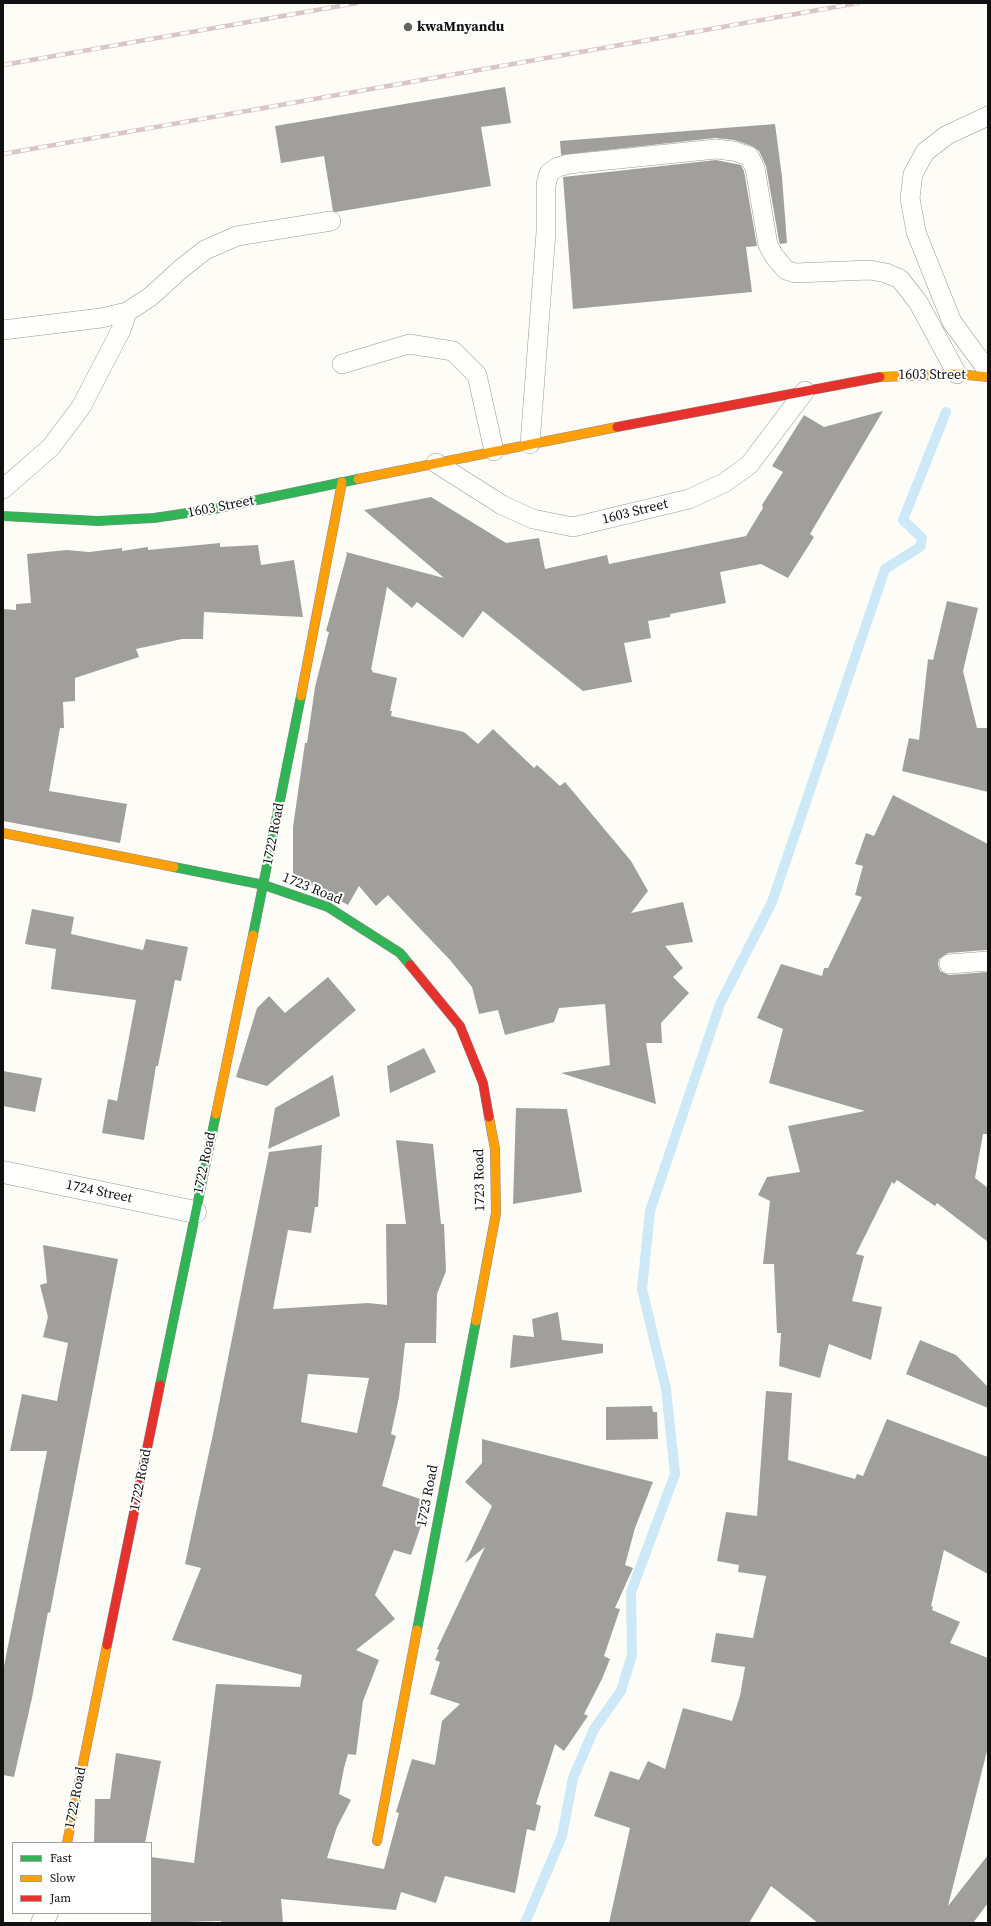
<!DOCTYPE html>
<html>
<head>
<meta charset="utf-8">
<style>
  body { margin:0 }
  #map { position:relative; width:991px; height:1926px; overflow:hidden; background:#fdfcf7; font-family:"Source Serif 4",serif }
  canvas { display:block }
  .frame { position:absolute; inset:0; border:4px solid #111; pointer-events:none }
  .legend { position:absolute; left:12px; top:1842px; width:140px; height:72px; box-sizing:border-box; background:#fff; border:1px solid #a0a0a0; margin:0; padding:5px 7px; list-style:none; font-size:12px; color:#111 }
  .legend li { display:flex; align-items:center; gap:8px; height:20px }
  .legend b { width:20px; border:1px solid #a0a0a0 }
</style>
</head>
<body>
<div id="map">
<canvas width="991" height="1926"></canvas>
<div class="frame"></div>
<ul class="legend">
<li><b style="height:5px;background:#30b455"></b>Fast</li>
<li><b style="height:5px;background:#ff9f0a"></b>Slow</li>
<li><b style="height:5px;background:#e5322d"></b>Jam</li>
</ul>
</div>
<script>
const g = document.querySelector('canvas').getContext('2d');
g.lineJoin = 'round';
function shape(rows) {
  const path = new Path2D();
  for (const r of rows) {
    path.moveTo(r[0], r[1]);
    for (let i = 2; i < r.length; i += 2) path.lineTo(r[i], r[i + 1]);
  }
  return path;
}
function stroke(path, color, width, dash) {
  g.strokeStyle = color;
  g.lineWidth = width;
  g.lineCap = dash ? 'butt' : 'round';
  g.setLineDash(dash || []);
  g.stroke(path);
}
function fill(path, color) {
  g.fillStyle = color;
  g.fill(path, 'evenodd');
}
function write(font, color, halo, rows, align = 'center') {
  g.font = font + ' "Source Serif 4",serif';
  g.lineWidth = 4;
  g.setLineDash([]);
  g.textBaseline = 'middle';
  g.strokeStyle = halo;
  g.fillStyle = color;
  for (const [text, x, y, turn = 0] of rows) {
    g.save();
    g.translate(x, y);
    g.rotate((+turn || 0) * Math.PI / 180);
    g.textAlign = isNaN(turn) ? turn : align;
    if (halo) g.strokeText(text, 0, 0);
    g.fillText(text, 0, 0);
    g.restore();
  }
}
stroke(shape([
  [525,1923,562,1836,573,1778,594,1729,621,1691,632,1655,631,1592,675,1474,666,1389,642,1289,650,1211,720,1004,772,902,885,569,920,547,922,538,903,520,946,412]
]), '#cde8f7', 10);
fill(shape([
  [505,87,511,123,481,127,491,186,336,212,333,211,324,156,281,163,275,126],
  [775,124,782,177,787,243,780,244,779,241,766,166,759,151,752,146,734,140,715,138,561,155,560,141],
  [716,160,741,165,744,171,757,246,746,247,752,292,573,309,563,177],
  [883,411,810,534,814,537,788,578,761,564,720,572,726,603,670,614,670,617,648,621,651,638,624,643,632,682,583,691,483,611,463,638,417,602,412,608,387,587,371,670,373,670,372,672,397,678,390,711,392,711,391,716,464,732,478,744,493,729,534,768,537,765,560,786,565,782,631,861,648,891,631,913,683,902,693,942,665,946,683,968,673,977,689,993,661,1023,662,1043,646,1043,656,1104,561,1073,610,1065,605,1004,559,1008,554,1022,505,1035,498,1010,479,1014,472,987,450,960,388,895,376,906,359,886,348,905,293,875,293,827,305,743,307,743,315,687,329,632,326,631,347,554,346,552,444,578,364,510,431,497,506,543,539,538,545,569,607,555,609,564,746,536,763,508,762,505,783,472,772,466,804,415,824,427],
  [220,543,220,547,258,545,261,565,294,560,303,617,204,612,203,639,182,639,136,649,139,657,75,678,75,701,63,702,64,728,60,728,49,791,127,804,120,843,3,821,3,609,16,610,16,604,31,603,27,554,67,550,89,552,122,548,122,551,148,547,148,550],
  [947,601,978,608,963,671,977,728,988,728,988,792,902,771,909,738,919,740,928,659,933,660],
  [893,795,988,844,987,950,948,953,939,959,938,964,940,971,949,975,987,972,988,1134,983,1134,975,1178,988,1188,988,1242,937,1203,935,1206,897,1180,894,1184,892,1182,856,1254,864,1256,852,1301,882,1307,871,1360,829,1344,820,1378,779,1366,781,1333,777,1333,774,1264,763,1264,770,1201,758,1195,767,1177,800,1172,788,1126,865,1111,769,1083,783,1029,757,1018,781,964,822,976,824,968,828,968,862,897,855,895,863,866,855,864,866,833,874,836],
  [32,909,74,917,71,934,143,950,146,939,188,947,181,981,175,980,158,1066,156,1066,144,1140,102,1133,108,1099,117,1101,136,1000,51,989,56,949,25,944],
  [328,977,356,1010,267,1086,236,1077,257,1008,269,996,285,1013],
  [424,1048,436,1072,390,1093,387,1066],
  [3,1071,42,1078,35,1112,3,1106],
  [333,1075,340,1116,268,1149,275,1108],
  [516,1108,567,1109,582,1192,513,1204],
  [396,1140,433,1144,441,1224,444,1224,446,1271,437,1294,436,1343,405,1343,399,1397,391,1434,396,1436,382,1486,429,1502,411,1555,394,1550,375,1595,395,1619,356,1650,379,1660,363,1701,356,1755,348,1754,344,1768,339,1794,351,1800,337,1827,327,1858,384,1869,399,1813,396,1812,412,1759,435,1765,442,1721,460,1704,430,1694,440,1662,435,1660,439,1650,437,1649,485,1547,465,1563,492,1506,465,1482,482,1463,482,1439,653,1482,635,1528,625,1565,633,1568,615,1608,620,1609,604,1656,610,1659,602,1679,584,1714,588,1716,564,1751,555,1744,536,1804,541,1806,535,1831,527,1829,515,1893,445,1876,436,1903,401,1892,396,1910,281,1899,283,1923,221,1923,221,1921,151,1923,151,1857,194,1863,216,1684,300,1687,302,1675,172,1640,201,1568,185,1564,213,1434,269,1152,322,1145,318,1207,315,1207,311,1233,288,1230,273,1309,368,1303,387,1305,386,1224,406,1224],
  [308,1374,369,1378,357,1433,301,1422],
  [43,1245,118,1259,50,1613,48,1612,32,1698,14,1777,3,1775,3,1671,47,1451,10,1451,22,1394,57,1401,68,1343,43,1337,48,1317,40,1285,47,1283],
  [558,1312,562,1340,603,1344,603,1353,510,1368,513,1335,534,1337,532,1319],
  [920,1340,956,1355,988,1387,988,1408,906,1374],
  [766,1391,792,1393,788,1460,855,1479,857,1474,863,1476,887,1419,988,1457,988,1574,944,1550,931,1606,933,1607,932,1610,960,1622,950,1643,988,1658,988,1747,948,1906,988,1855,988,1903,973,1923,818,1923,771,1886,749,1923,609,1923,630,1828,594,1816,610,1771,639,1780,648,1761,665,1769,683,1708,732,1721,740,1696,745,1667,711,1662,716,1633,753,1638,766,1576,738,1572,739,1565,717,1561,726,1512,757,1516],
  [652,1406,653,1412,657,1412,658,1439,606,1440,606,1407],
  [116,1753,161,1761,145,1843,94,1843,95,1799,110,1799]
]), '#a19f9c');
const lane = shape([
  [988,116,947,135,925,152,913,174,910,198,916,232,952,322,988,371],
  [3,330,101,318,127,312],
  [342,364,409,344,453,351,477,375,494,451],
  [530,444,546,232,546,185,549,173,558,167,569,164,716,149,733,151,749,156,755,168,768,245,774,256,786,270,795,273,870,270,886,273,900,279,918,302,957,374],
  [436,463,502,505,533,519,573,527,689,499,724,483,749,465,805,391],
  [3,489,51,447,81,407,121,330,127,312,150,297,182,268,205,250,237,236,331,221],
  [949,964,988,961]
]);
const street = shape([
  [3,1172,195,1212],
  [42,1923,47,1913]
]);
const fast = shape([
  [3,516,98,521,154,518,214,509,358,479],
  [174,867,264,885,328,907,400,953,410,965],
  [253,935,301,696],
  [160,1385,216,1114],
  [417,1630,476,1321]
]);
const slow = shape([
  [880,377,957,374,988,377],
  [358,479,617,427],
  [301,696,342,482],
  [3,833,174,867],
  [216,1114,253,935],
  [476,1321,496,1213,495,1149,489,1117],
  [377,1841,417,1630],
  [67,1843,107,1645]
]);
const jam = shape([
  [617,427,880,377],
  [410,965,460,1026,483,1083,489,1117],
  [107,1645,160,1385]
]);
stroke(lane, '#979795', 20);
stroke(street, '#979795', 23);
stroke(fast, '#8e8d8b', 10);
stroke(slow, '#8e8d8b', 10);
stroke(jam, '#8e8d8b', 10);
stroke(lane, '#fffffe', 19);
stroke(street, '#fffffe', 22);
stroke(fast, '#30b455', 9);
stroke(slow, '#ff9f0a', 9);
stroke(jam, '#e5322d', 9);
const rail = shape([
  [3,65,357,3],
  [3,154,858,3]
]);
stroke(rail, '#d9c6c7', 4.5);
stroke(rail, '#fff', 3, [9]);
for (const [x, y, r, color] of [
  [408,27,5,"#646362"]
]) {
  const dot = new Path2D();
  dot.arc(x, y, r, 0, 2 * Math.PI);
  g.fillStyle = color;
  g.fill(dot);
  stroke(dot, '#fff', 1.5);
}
write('bold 14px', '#111', '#fff', [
  ["kwaMnyandu",417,27]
], 'left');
write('14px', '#111', '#fff', [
  ["1603 Street",932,375],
  ["1603 Street",221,507,-11],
  ["1603 Street",635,512,-14],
  ["1722 Road",274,834,-79],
  ["1723 Road",312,889,22],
  ["1722 Road",205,1163,-78],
  ["1723 Road",480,1180,-91],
  ["1724 Street",99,1192,12],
  ["1722 Road",141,1480,-79],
  ["1723 Road",428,1496,-79],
  ["1722 Road",76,1798,-79]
]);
</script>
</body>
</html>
